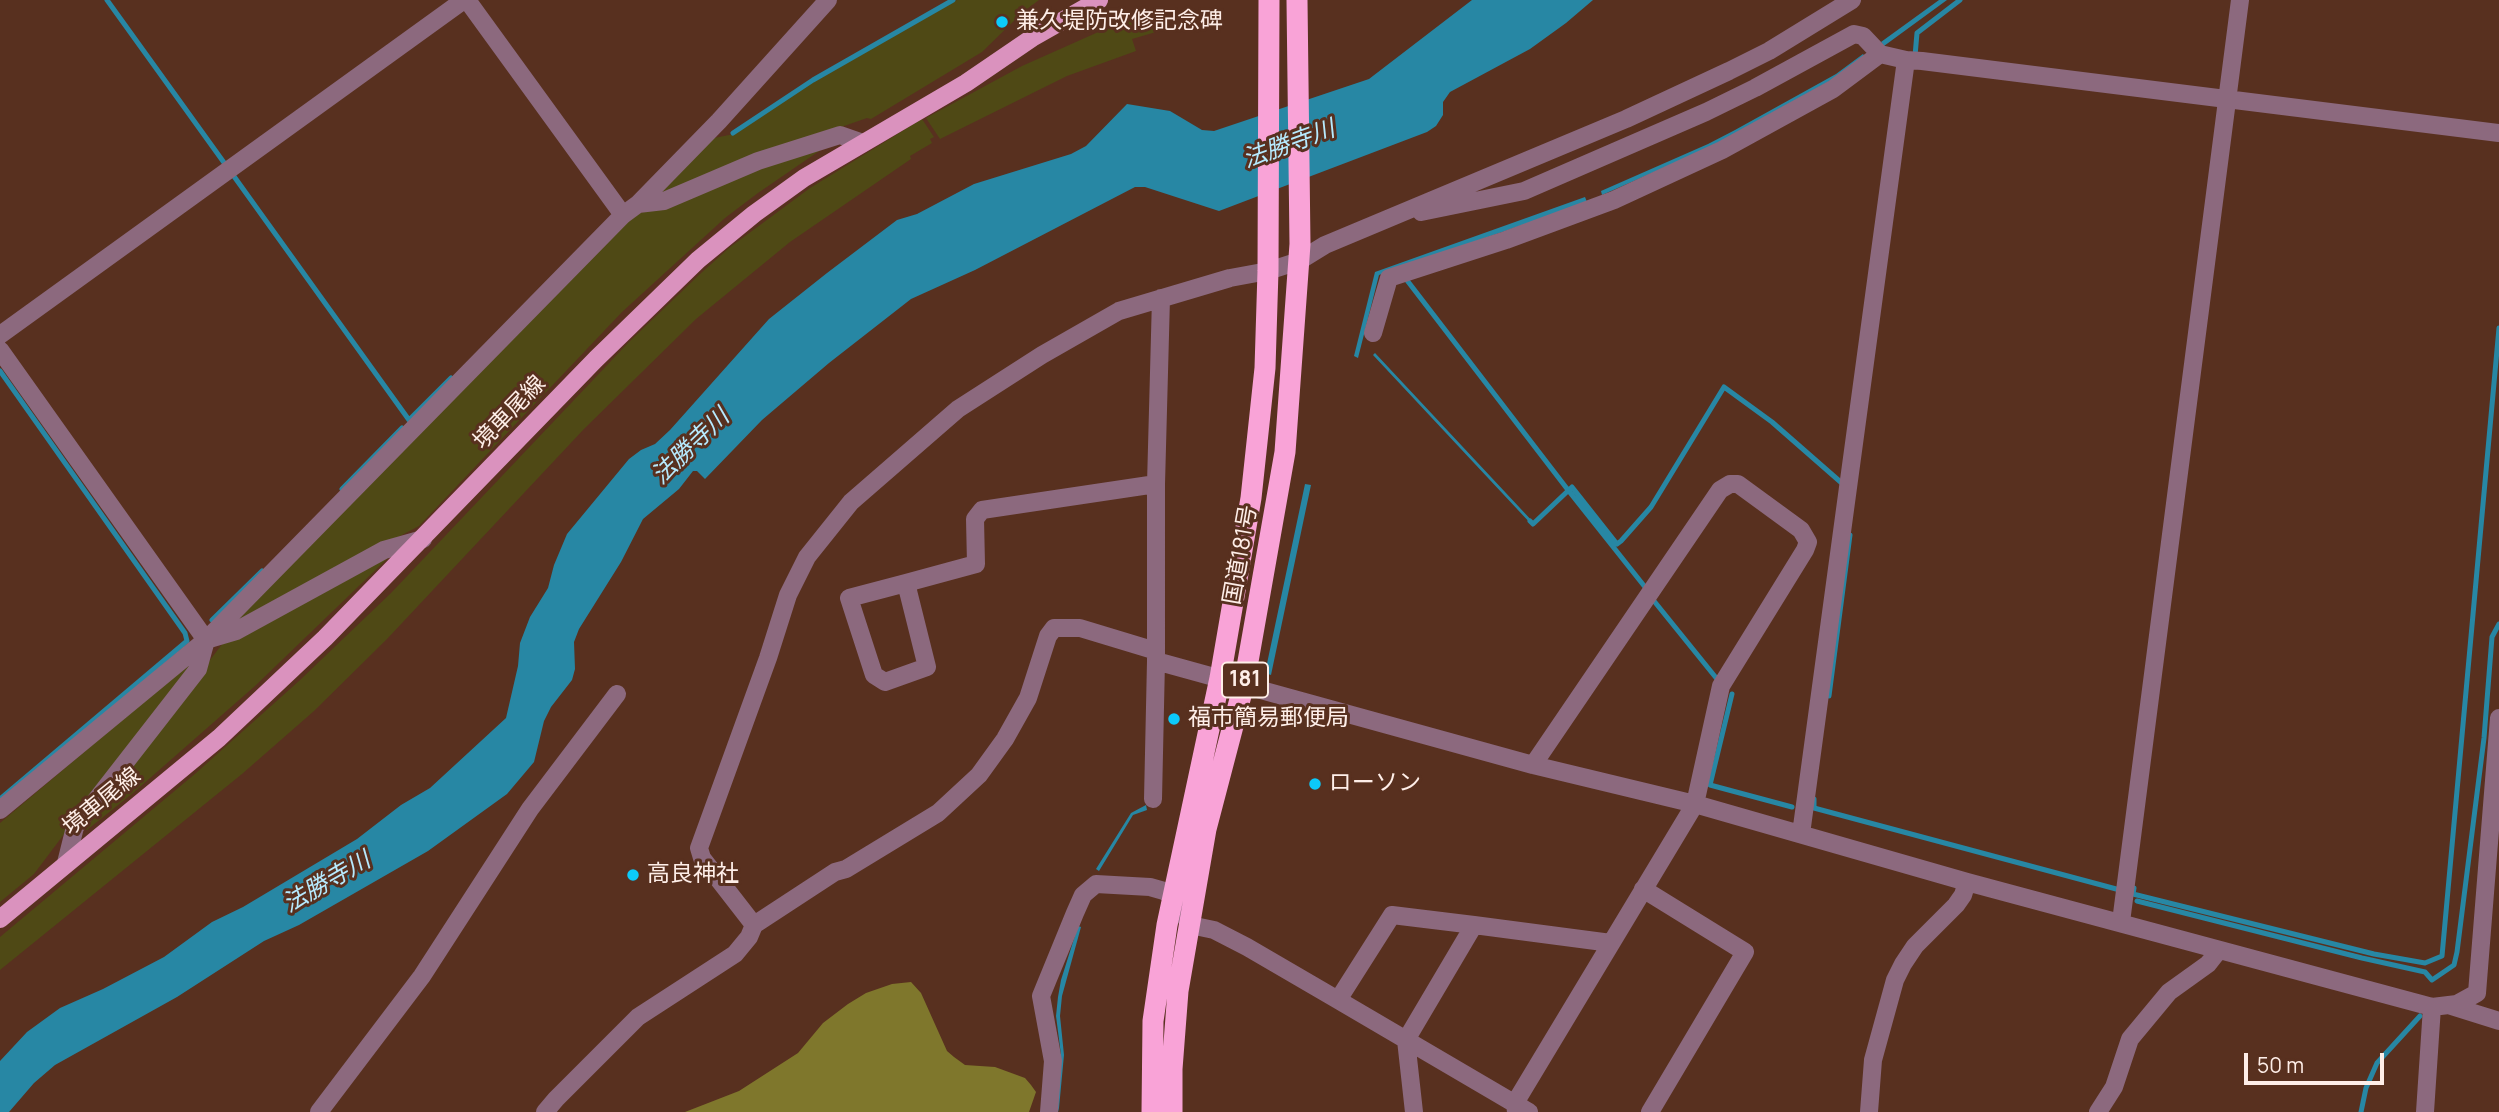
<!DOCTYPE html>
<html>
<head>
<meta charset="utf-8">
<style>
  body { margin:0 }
  #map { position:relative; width:2499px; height:1112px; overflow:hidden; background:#58301f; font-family:Manrope,sans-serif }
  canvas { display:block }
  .scale { position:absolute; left:2244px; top:1053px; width:140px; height:32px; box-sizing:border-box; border:4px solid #feeee8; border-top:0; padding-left:9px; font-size:21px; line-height:24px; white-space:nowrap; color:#feeee8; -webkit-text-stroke:5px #58301f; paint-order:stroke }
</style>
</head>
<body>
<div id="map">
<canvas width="2499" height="1112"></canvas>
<div class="scale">50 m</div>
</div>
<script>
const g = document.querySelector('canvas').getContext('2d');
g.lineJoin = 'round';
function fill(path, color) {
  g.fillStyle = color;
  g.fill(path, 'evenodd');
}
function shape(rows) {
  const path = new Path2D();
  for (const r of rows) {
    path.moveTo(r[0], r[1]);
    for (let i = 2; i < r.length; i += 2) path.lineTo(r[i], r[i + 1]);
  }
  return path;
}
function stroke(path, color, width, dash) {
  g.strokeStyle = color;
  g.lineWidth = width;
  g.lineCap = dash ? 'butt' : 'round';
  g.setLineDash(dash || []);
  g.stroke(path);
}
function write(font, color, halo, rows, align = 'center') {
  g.font = font + ' Manrope,"Noto Sans JP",sans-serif';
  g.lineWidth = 6;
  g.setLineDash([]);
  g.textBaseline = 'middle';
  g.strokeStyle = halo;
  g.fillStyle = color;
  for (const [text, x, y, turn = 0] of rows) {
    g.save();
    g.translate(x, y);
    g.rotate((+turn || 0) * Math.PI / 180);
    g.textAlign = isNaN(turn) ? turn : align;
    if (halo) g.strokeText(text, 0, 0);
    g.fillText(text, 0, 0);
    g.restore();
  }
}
fill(shape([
  [957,0,1039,0,1023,12,982,52,871,119,867,118,804,140,665,196,656,192,709,139,734,134,783,100,859,54],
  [1149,12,1156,16,1156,32,1132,39,1136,51,1067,76,940,139,926,118,1022,66,1132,17],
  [922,119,934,137,930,139,932,143,910,156,911,159,790,242,696,319,584,429,387,639,314,711,242,774,0,970,0,937,196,773,299,681,391,593,629,342,700,274,729,248,810,188],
  [825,147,758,193,725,218,622,312,419,526,231,626,633,215,662,207,701,188],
  [383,555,388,558,255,686,133,793,87,830,82,827,223,643],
  [191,662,193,663,34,874,0,902,0,823]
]), '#4f4915');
fill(shape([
  [911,982,921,993,947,1051,954,1057,965,1065,995,1067,1025,1078,1031,1085,1036,1092,1029,1112,685,1112,739,1091,798,1053,823,1023,848,1004,866,993,892,984]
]), '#7f772c');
fill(shape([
  [1472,0,1593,0,1566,23,1530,49,1450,92,1443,102,1443,115,1436,126,1427,132,1219,211,1145,187,1135,187,975,270,911,299,829,363,762,420,705,479,697,471,693,471,679,489,643,519,621,562,579,629,574,642,575,669,572,680,551,707,544,721,534,762,507,794,428,851,299,925,264,941,177,997,55,1065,34,1083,9,1112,0,1112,0,1061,27,1032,60,1008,103,989,164,957,212,922,243,907,357,839,401,805,430,788,506,718,518,666,520,643,530,617,548,588,554,565,567,534,629,459,641,450,655,444,670,430,769,319,827,273,897,220,917,214,974,184,1071,154,1086,146,1127,104,1170,111,1202,130,1214,131,1369,79],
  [1939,0,1947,0,1884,46,1881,42],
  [1863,54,1866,58,1837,77,1709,148,1602,195,1601,191,1708,144,1735,130,1836,74],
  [1585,197,1587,202,1554,214,1379,275,1358,358,1354,356,1375,272],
  [1375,353,1534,523,1532,525,1373,355],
  [1305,484,1311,485,1271,675,1265,673],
  [1146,805,1147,810,1133,815,1099,871,1096,869,1131,813],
  [1078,926,1081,927,1062,996,1060,1016,1064,1055,1059,1108,1058,1112,1055,1112,1061,1055,1056,1016,1058,997,1061,980]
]), '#2787a4');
stroke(shape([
  [107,0,225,164],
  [1915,56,1917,33,1960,0],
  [733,133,813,80,953,0],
  [233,175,409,420,451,378],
  [1406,279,1568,490,1645,587],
  [0,371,185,633,187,641,0,799],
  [342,489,402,428],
  [1530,521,1533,524,1572,487,1617,544,1621,541,1651,507,1724,387,1772,422,1844,485],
  [1654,601,1717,679],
  [212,620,262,571],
  [1732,694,1710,785,1792,807],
  [1829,696,1850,535],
  [1814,799,1814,808,2120,890],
  [2134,888,2133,894,2374,954,2425,963,2442,956,2499,328],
  [2137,901,2362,958,2425,972,2432,980,2454,965,2457,952,2484,738,2492,637,2499,624],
  [2361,1112,2366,1088,2377,1063,2420,1016]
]), '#2787a4', 5);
stroke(shape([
  [467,0,623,215],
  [638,204,664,201,758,161,840,135,863,143],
  [1421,212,1524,191,1706,112,1755,88,1854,34,1863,36,1880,54,1906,60,1922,61,2499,133],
  [1373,333,1389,278,1506,240,1614,200,1722,150,1833,89,1880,54],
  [0,335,464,0],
  [0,350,206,640],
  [906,583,927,667,885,682,874,675,849,598,906,583,976,564,975,519,982,510,1156,484],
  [209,639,236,631,384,550,423,539],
  [1156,661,1533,765,1695,804,1967,882,2432,1007,2425,1112],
  [1153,799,1156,661,1156,484,1161,298],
  [0,810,206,640,623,215,638,204,719,121,828,0],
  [1801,834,1906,60],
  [66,863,75,827,198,669,206,640],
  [1643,889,1745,952,1650,1112],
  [2121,922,2240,0],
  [754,925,702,858,699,848,768,658,788,595,807,557,851,502,958,409,1042,355,1119,311,1230,278,1268,271,1299,261,1325,245,1626,119,1729,71,1769,51,1852,0],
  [1338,1000,1529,1112],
  [2448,1005,2499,1021],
  [2432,1007,2457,1004,2477,993,2499,718],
  [319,1112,422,976,530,809,617,694],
  [545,1112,556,1099,638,1017,735,954,749,937,754,925,835,872,846,869,938,813,979,775,1005,739,1028,698,1048,636,1054,628,1080,628,1156,651],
  [1049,1112,1053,1061,1041,996,1075,913,1083,895,1096,884,1150,887,1164,891,1174,898,1190,925,1214,930,1247,947,1338,1000,1392,915,1474,925],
  [1414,1112,1406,1040,1474,925,1611,943],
  [1516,1112,1515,1103,1695,804,1721,686,1805,550,1808,542,1801,530,1738,484,1730,484,1720,490,1533,765],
  [1869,1112,1873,1060,1895,980,1903,964,1915,946,1956,905,1963,895,1967,882],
  [2098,1112,2114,1087,2130,1039,2169,992,2208,964,2219,950]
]), '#8c697e', 18);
stroke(shape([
  [0,919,219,738,325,638,596,359,698,260,754,214,804,178,966,83,1032,38,1099,0]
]), '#da92be', 18);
stroke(shape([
  [1152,1112,1153,1021,1167,925,1220,678,1251,498,1265,368,1268,271,1269,0],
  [1172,1112,1172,1069,1178,991,1206,829,1244,684,1285,452,1300,244,1297,0]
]), '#f9a3d7', 21);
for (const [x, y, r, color] of [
  [1002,22,7,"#0ccafa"],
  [1174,719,7,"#0ccafa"],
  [1315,784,7,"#0ccafa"],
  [633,875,7,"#0ccafa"]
]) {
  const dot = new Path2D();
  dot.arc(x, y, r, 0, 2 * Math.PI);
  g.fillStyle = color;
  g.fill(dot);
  stroke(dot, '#58301f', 2.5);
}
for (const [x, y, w] of [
  [1245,680,46]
]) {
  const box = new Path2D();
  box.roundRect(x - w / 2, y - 17.5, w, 35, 5);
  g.fillStyle = '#58301f';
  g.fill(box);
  stroke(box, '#feeee8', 2);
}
write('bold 21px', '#feeee8', null, [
  ["181",1245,680]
]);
write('23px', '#feeee8', '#58301f', [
  ["兼久堤防改修記念碑",1016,22],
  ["福市簡易郵便局",1188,719],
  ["ローソン",1329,784],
  ["高良神社",647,875]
], 'left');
write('23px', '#feeee8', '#58301f', [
  ["境車尾線",510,413,-46],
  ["国道181号",1241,555,-80],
  ["境車尾線",102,802,-39]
]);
write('italic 24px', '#b6eafe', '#58301f', [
  ["法勝寺川",1289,145,-20],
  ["法勝寺川",691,447,-44],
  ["法勝寺川",327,883,-30]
]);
</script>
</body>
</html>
